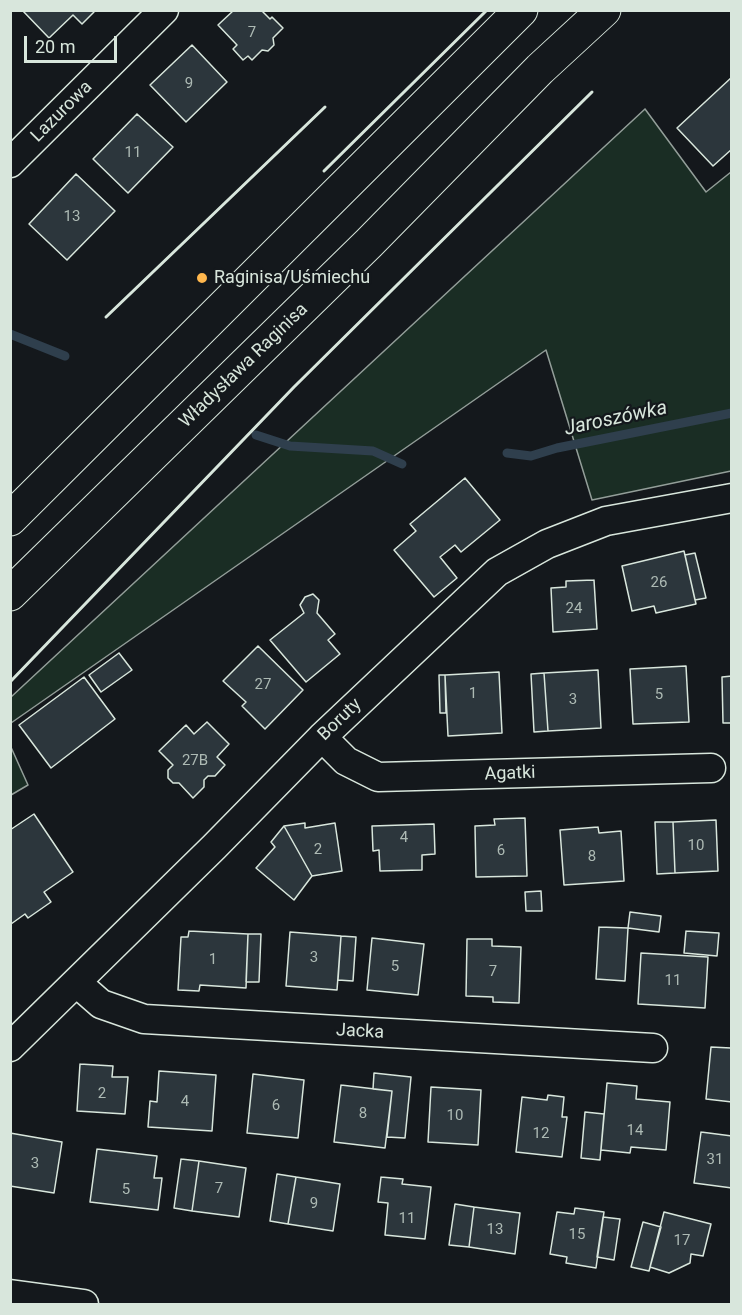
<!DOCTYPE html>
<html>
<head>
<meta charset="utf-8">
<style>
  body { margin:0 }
  #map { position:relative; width:742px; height:1315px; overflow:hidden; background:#14181c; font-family:Roboto,sans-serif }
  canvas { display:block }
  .frame { position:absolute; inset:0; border:12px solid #d8e6dc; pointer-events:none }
  .scale { position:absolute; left:24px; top:36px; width:93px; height:27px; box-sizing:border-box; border:3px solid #d8e6dc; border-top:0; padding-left:8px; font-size:18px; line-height:21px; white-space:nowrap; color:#d8e6dc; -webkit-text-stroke:4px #14181c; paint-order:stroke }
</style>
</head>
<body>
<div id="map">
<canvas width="742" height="1315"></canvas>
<div class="frame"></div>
<div class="scale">20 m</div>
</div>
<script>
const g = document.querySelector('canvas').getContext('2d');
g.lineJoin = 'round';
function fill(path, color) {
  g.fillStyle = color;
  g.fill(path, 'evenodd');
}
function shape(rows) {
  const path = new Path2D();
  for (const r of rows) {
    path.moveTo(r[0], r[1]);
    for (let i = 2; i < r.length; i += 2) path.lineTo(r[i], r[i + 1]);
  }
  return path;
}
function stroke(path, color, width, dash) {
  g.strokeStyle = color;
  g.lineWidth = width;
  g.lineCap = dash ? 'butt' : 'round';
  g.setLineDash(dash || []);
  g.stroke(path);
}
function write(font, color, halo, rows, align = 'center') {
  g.font = font + ' Roboto,sans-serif';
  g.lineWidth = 4.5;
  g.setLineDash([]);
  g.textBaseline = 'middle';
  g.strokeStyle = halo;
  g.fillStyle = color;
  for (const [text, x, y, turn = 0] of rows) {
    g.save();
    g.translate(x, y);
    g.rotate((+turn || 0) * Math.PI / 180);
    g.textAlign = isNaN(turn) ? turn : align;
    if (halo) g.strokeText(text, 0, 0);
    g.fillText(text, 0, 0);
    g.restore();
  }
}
const green = shape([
  [645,109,706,192,731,172,731,471,592,500,546,350,11,723,11,697,645,109],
  [10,745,28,785,11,795,10,795,10,745]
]);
fill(green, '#1a2d24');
stroke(green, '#939e99', 1.5);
stroke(shape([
  [10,334,65,356],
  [256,435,290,446,373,451,402,464],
  [507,453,531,456,557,448,732,413]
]), '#2f3f4d', 9);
const building = shape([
  [22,10,93,10,94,12,82,24,73,15,49,38,22,10],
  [234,10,261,10,270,19,272,17,283,28,273,38,274,45,268,51,262,50,252,60,248,56,243,60,233,49,237,45,218,25,234,10],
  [192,45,227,82,186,122,150,85,192,45],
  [732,77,732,149,713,166,677,128,732,77],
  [137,114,173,147,128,193,93,159,137,114],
  [76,174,115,211,67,260,29,224,76,174],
  [465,478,500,520,461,552,455,545,440,557,457,578,434,597,394,550,416,531,410,524,465,478],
  [684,551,696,604,656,613,654,606,632,611,622,566,684,551],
  [695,553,706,598,695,600,685,555,695,553],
  [594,580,597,629,553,632,551,588,566,587,566,581,594,580],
  [313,594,319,600,317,613,335,634,328,640,340,654,306,682,270,640,304,613,300,605,305,597,313,594],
  [258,646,303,690,265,729,242,706,246,702,223,681,258,646],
  [119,653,132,670,101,692,89,675,119,653],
  [686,666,689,722,633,724,630,669,686,666],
  [598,670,601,728,548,731,544,673,598,670],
  [499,672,502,733,448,736,445,675,499,672],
  [544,673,548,731,534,732,531,674,544,673],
  [439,675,445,675,446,713,440,713,439,675],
  [732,676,732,723,723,723,722,677,732,676],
  [84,677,115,719,51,768,19,725,84,677],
  [207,722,229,744,217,757,225,765,215,776,208,776,204,780,204,787,193,798,179,783,173,783,168,778,168,770,173,765,159,751,186,725,194,734,207,722],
  [34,814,73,872,44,892,51,902,28,918,25,914,11,924,10,830,34,814],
  [525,818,527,876,476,877,475,826,495,825,494,819,525,818],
  [716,820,718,871,675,873,673,822,716,820],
  [655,822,673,822,675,873,657,874,655,822],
  [305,823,305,828,335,823,342,871,312,876,284,826,305,823],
  [434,824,435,854,422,855,422,870,380,871,379,850,373,851,372,826,434,824],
  [284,826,312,876,294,900,256,868,275,847,271,842,284,826],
  [598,827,599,833,621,831,624,881,564,885,560,830,598,827],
  [541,891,542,911,526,911,525,892,541,891],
  [630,912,661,916,659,932,628,928,630,912],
  [599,927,628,928,625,981,596,979,599,927],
  [189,931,248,934,246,988,200,985,199,991,178,990,181,937,188,937,189,931],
  [686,931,719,933,717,956,684,953,686,931],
  [290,932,341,936,337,990,286,986,290,932],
  [248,934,261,934,259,982,246,982,248,934],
  [341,936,356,937,353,981,338,980,341,936],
  [372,938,424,944,418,995,367,990,372,938],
  [467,939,492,939,492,946,521,947,519,1003,493,1002,493,997,466,996,467,939],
  [641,953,708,957,705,1008,638,1004,641,953],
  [732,1042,732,1102,706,1099,711,1047,731,1048,732,1042],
  [80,1064,113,1066,112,1077,128,1077,125,1114,77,1111,80,1064],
  [159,1071,216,1075,212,1131,148,1127,150,1101,157,1102,159,1071],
  [374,1073,411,1077,405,1138,387,1137,392,1091,373,1089,374,1073],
  [253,1074,304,1080,298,1138,247,1133,253,1074],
  [607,1083,637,1086,636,1099,670,1102,666,1150,631,1147,630,1153,601,1150,607,1083],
  [341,1085,392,1091,385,1148,334,1142,341,1085],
  [431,1087,481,1090,478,1145,428,1142,431,1087],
  [548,1095,564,1097,562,1117,567,1117,562,1157,516,1152,522,1097,547,1100,548,1095],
  [585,1112,604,1114,600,1160,581,1158,585,1112],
  [701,1132,732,1136,732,1188,694,1183,701,1132],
  [10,1133,62,1142,54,1193,10,1186,10,1133],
  [97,1149,157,1156,154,1178,162,1178,158,1210,90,1202,97,1149],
  [181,1159,199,1161,192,1211,174,1208,181,1159],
  [199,1161,246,1168,239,1217,192,1211,199,1161],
  [277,1174,296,1177,288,1224,270,1221,277,1174],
  [296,1177,340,1184,333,1231,288,1224,296,1177],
  [381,1177,403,1179,402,1184,431,1187,425,1239,385,1235,388,1203,378,1202,381,1177],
  [455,1204,474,1207,469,1247,449,1245,455,1204],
  [474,1207,520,1213,515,1254,469,1247,474,1207],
  [575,1208,604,1212,596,1268,566,1263,567,1257,550,1254,557,1212,574,1214,575,1208],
  [664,1212,711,1224,703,1256,691,1254,690,1263,669,1273,650,1267,664,1212],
  [603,1217,620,1219,614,1260,597,1257,603,1217],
  [643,1222,661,1227,649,1271,631,1267,643,1222]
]);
fill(building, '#2c363c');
stroke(building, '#d8e6dc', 1.5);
const street = shape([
  [10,163,164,10],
  [322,737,346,761,378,777,711,768],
  [77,983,101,1004,144,1019,653,1048],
  [10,1047,214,847,322,737,497,572,547,544,606,521,732,498],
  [10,1294,84,1304]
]);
const secondary = shape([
  [10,519,521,10],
  [10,594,369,243,540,69,604,10]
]);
stroke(street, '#d8e6dc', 31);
stroke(secondary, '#d8e6dc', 35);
stroke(street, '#14181c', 28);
stroke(secondary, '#14181c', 33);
stroke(shape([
  [324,171,487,10],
  [106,317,325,107],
  [10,682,294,387,592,92]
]), '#d8e6dc', 3);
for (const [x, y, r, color] of [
  [202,278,6,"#ffb74d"]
]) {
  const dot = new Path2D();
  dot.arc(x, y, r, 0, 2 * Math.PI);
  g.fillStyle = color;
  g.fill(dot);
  stroke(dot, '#14181c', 2);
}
write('15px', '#adbab4', null, [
  ["7",252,33],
  ["9",189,84],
  ["11",133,153],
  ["13",72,217],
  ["26",659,583],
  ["24",574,609],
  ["27",263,685],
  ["1",473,694],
  ["5",659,695],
  ["3",573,700],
  ["27B",195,761],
  ["4",404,838],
  ["10",696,846],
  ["2",318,850],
  ["6",501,851],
  ["8",592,857],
  ["3",314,958],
  ["1",213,960],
  ["5",395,967],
  ["7",493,972],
  ["11",673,981],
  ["2",102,1094],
  ["4",185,1102],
  ["6",276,1106],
  ["8",363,1114],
  ["10",455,1116],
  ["14",635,1131],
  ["12",541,1134],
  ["31",715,1160],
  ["3",35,1164],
  ["7",219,1189],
  ["5",126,1190],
  ["9",314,1204],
  ["11",407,1219],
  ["13",495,1230],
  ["15",577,1235],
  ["17",682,1241]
]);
write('18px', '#d8e6dc', '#14181c', [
  ["Lazurowa",62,112,-45],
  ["Władysława Raginisa",244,366,-44],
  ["Boruty",340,720,-44],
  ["Agatki",510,774,-2],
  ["Jacka",360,1032,3]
]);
write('18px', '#d8e6dc', '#14181c', [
  ["Raginisa/Uśmiechu",214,278]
], 'left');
write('italic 20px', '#d8e6dc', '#14181c', [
  ["Jaroszówka",616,419,-12]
]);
</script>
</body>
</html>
